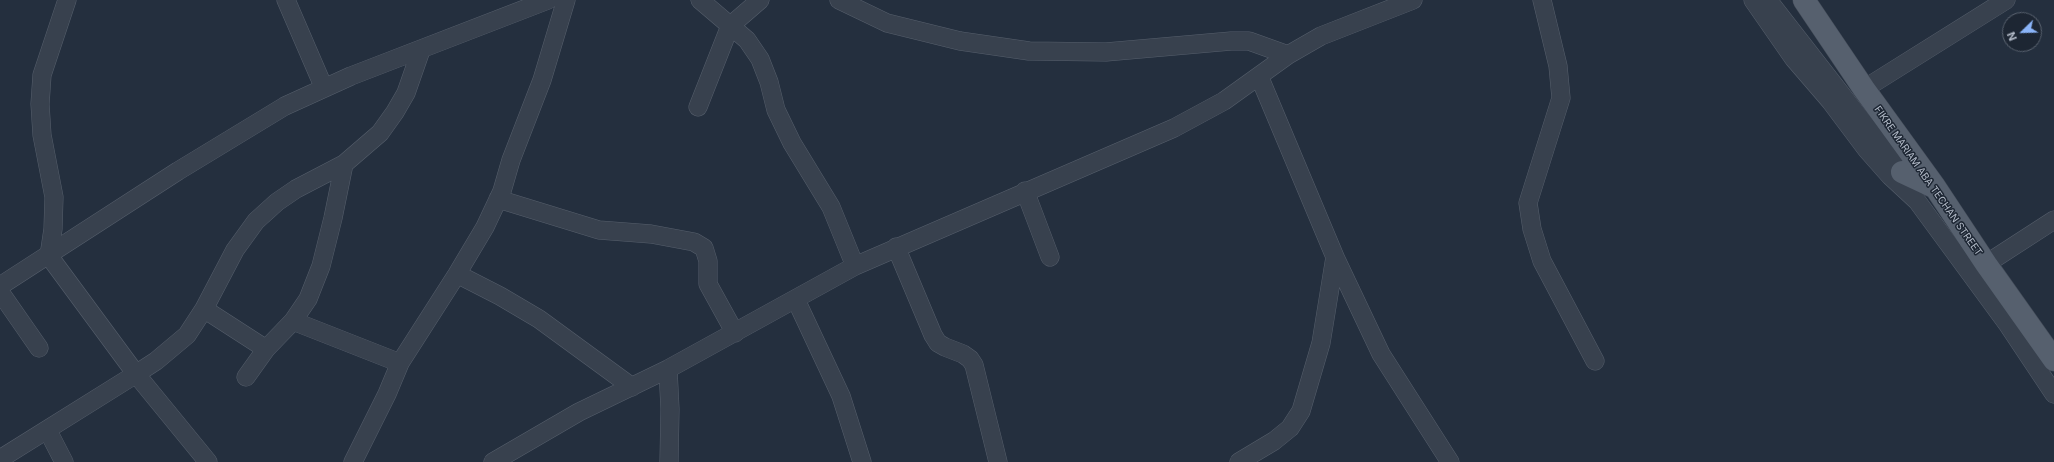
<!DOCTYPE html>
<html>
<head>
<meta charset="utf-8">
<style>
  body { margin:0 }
  #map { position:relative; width:2054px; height:462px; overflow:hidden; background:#242f3e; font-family:Inter,sans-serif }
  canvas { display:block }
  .north { position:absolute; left:2002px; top:12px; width:40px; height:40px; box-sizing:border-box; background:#1d2633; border:1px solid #59626f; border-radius:50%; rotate:247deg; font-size:11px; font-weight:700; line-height:16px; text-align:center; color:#b4bcc9 }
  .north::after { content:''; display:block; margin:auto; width:14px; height:18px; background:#8ab4f8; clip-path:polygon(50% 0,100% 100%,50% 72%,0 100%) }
</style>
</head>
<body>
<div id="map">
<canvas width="2054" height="462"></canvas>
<div class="north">N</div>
</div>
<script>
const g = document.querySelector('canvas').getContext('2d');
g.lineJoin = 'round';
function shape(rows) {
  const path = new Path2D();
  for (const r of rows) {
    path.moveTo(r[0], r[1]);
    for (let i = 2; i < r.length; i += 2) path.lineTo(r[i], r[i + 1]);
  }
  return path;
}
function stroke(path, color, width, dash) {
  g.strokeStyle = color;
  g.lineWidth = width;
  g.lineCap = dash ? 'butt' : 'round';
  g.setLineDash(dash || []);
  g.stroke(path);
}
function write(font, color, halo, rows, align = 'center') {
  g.font = font + ' Inter,sans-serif';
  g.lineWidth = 3;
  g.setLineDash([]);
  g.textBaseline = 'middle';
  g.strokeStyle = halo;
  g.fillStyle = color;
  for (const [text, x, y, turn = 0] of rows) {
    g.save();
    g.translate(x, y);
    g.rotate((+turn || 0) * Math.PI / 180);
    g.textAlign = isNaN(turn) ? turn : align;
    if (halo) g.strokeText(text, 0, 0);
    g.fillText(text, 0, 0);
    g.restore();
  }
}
const minor = shape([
  [286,0,324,88],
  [700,0,747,40,760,59,769,82,776,110,792,143,831,207,855,266],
  [839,0,887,23,960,41,1029,51,1106,52,1231,41,1249,41,1288,55],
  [1542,0,1558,66,1561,98,1528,203,1532,229,1542,261,1595,361],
  [1753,0,1794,59,1831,102,1867,150,1890,176,1917,201,2008,325,2054,394],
  [1768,0,1902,172,1902,178],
  [1864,89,2006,0],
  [698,107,730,26,760,0],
  [1025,191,1050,257],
  [498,199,599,230,651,234,694,242,704,248,708,261,708,284,735,333],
  [896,247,933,335,938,343,945,347,963,354,970,359,974,365,998,462],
  [1335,257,1381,354,1450,462],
  [1986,264,2054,220],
  [457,274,500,296,539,319,632,387],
  [0,286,178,171,285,106,351,76,548,0],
  [0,292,39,348],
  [796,300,841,396,862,462],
  [204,309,266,349,246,377],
  [293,321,308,299,321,266,333,218,344,164,380,133,395,112,406,93,421,50],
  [266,349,293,321,400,363],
  [668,369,670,409,669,462],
  [48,431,64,462],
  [0,459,136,374,49,256,53,229,54,197,42,135,40,104,42,75,67,0],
  [208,462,136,374,156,361,187,335,204,309,235,250,256,221,277,202,296,189,344,164],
  [353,462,387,394,400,363,457,274,485,227,502,191,511,160,542,80,566,0],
  [493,462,579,412,668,369,855,266,1174,128,1224,101,1288,55,1321,36,1413,0],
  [1239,462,1274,441,1290,428,1301,411,1321,343,1335,257,1259,76]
]);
const major = shape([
  [1804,0,1864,89,1935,187,1986,264,2054,360],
  [1902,172,1934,187]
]);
stroke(minor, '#565f6c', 19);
stroke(major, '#414a57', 23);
stroke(minor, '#38414e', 18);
stroke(major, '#56606e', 22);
write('10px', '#b4bcc9', '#1d2633', [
  ["FIKRE MARIAM ABA TECHAN STREET",1928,181,55]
]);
</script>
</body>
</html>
